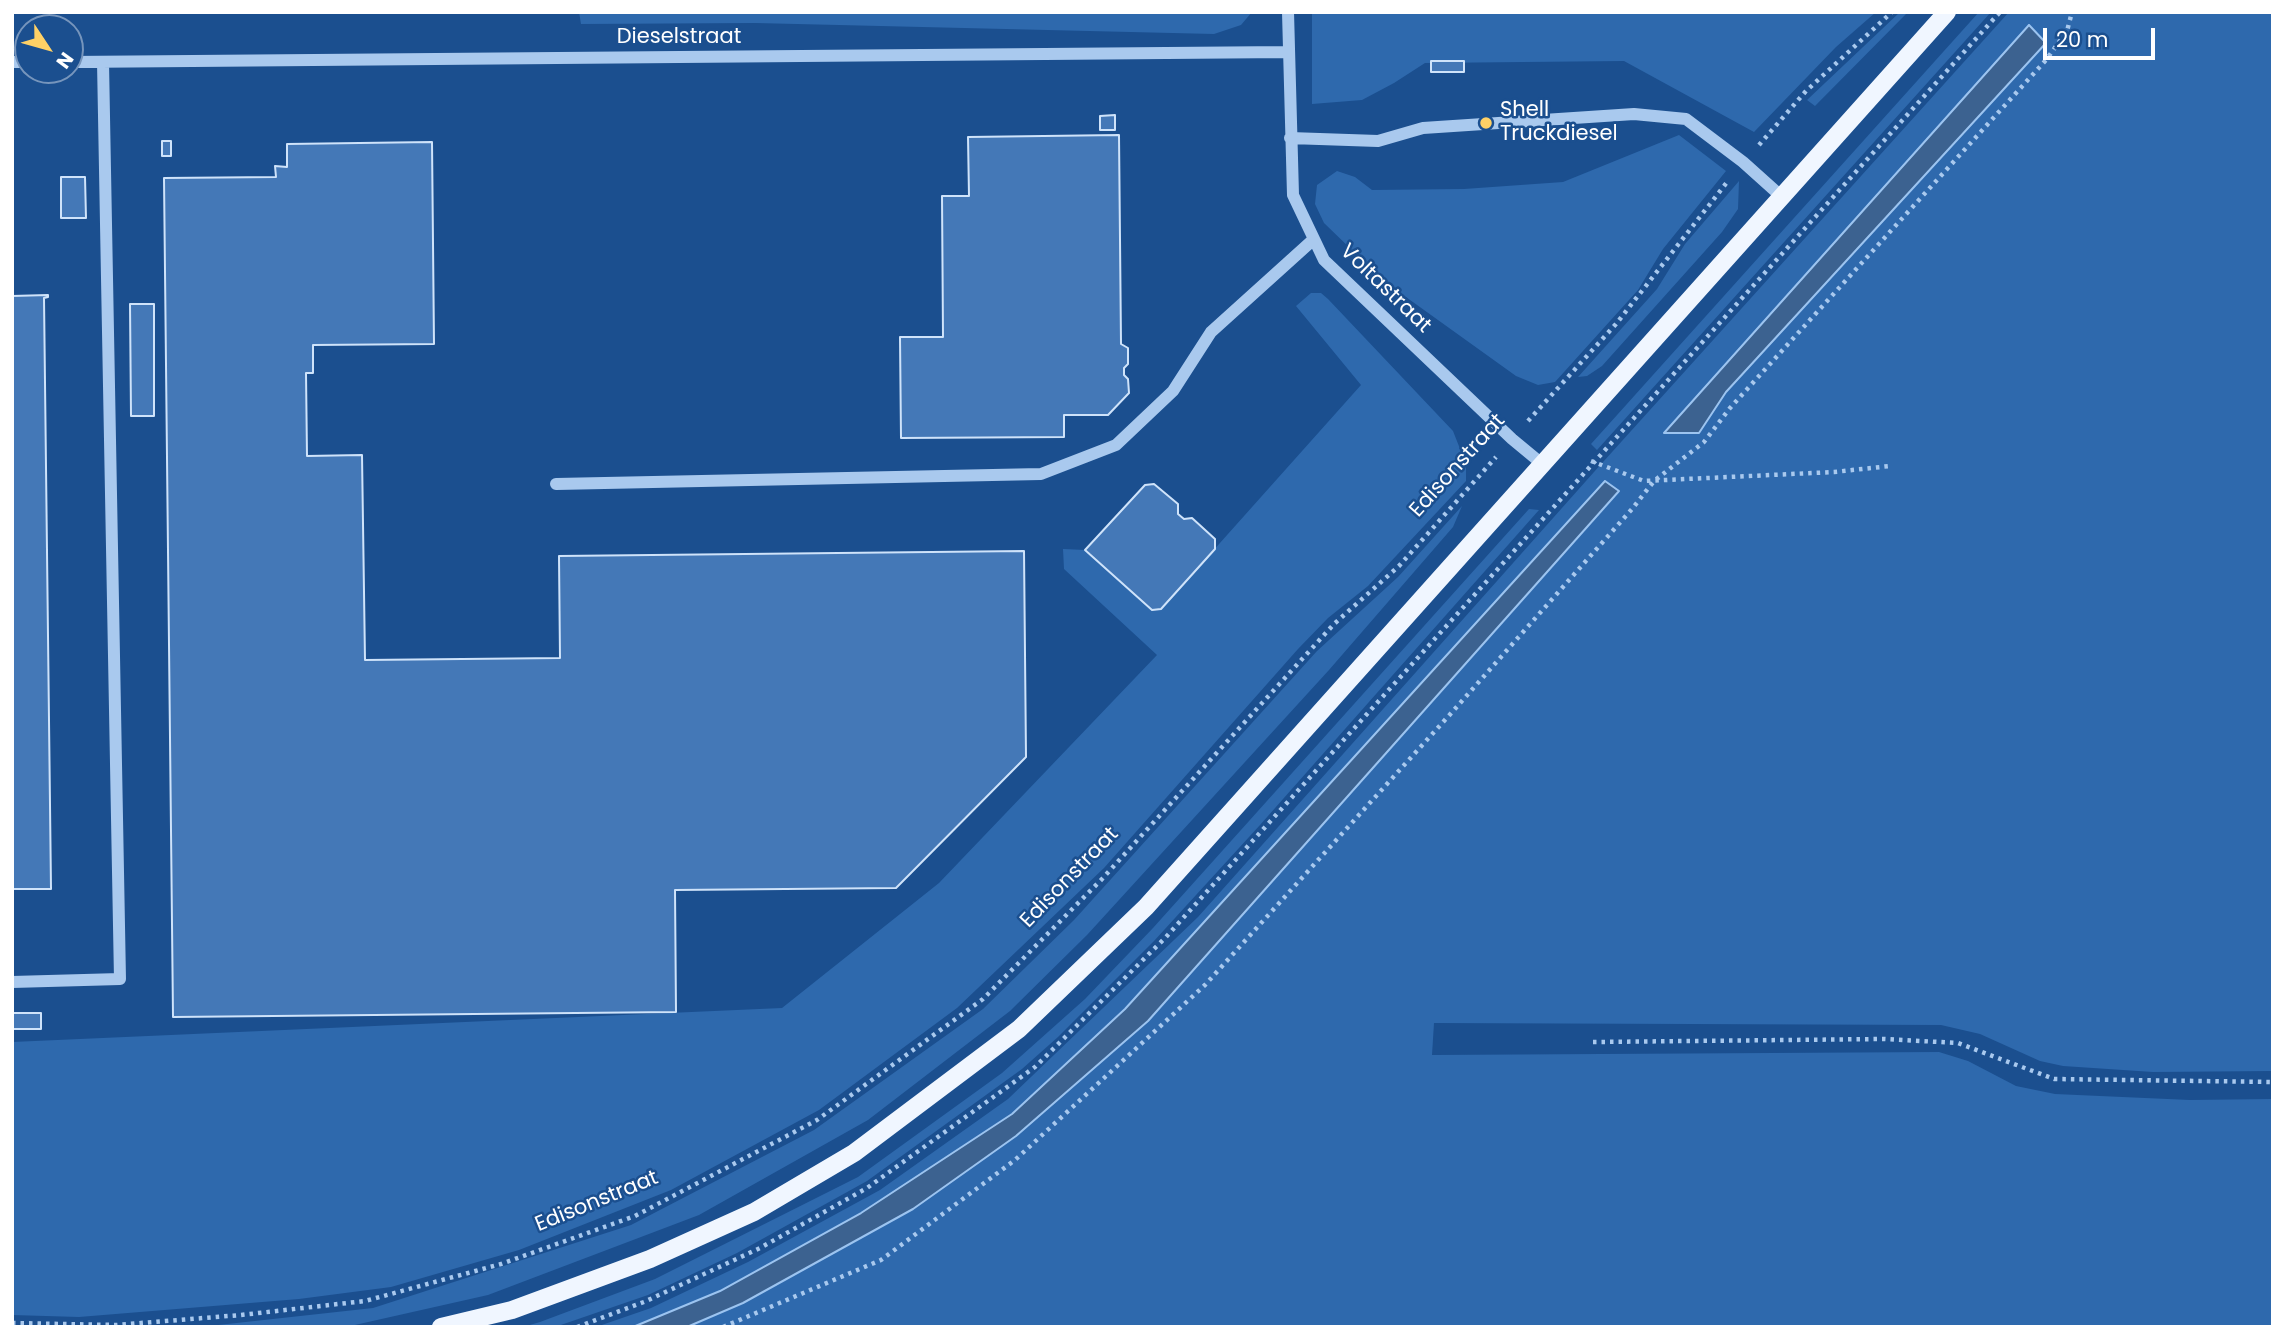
<!DOCTYPE html>
<html>
<head>
<meta charset="utf-8">
<style>
  body { margin:0 }
  #map { position:relative; width:2285px; height:1339px; overflow:hidden; background:#1b4f8f; font-family:Poppins,sans-serif }
  canvas { display:block }
  .frame { position:absolute; inset:0; border:14px solid #fff; pointer-events:none }
  .north { position:absolute; left:14px; top:14px; width:70px; height:70px; box-sizing:border-box; background:#1b4f8f; border:2px solid #7695bc; border-radius:50%; rotate:126deg; font-size:19px; font-weight:700; line-height:28px; text-align:center; color:#fff }
  .north::after { content:''; display:block; margin:auto; width:24px; height:32px; background:#ffd166; clip-path:polygon(50% 0,100% 100%,50% 72%,0 100%) }
  .scale { position:absolute; left:2043px; top:28px; width:112px; height:32px; box-sizing:border-box; border:4px solid #fff; border-top:0; padding-left:9px; font-size:21px; line-height:24px; white-space:nowrap; color:#fff; -webkit-text-stroke:5px #1b4f8f; paint-order:stroke }
</style>
</head>
<body>
<div id="map">
<canvas width="2285" height="1339"></canvas>
<div class="frame"></div>
<div class="north">N</div>
<div class="scale">20 m</div>
</div>
<script>
const g = document.querySelector('canvas').getContext('2d');
g.lineJoin = 'round';
function fill(path, color) {
  g.fillStyle = color;
  g.fill(path, 'evenodd');
}
function shape(rows) {
  const path = new Path2D();
  for (const r of rows) {
    path.moveTo(r[0], r[1]);
    for (let i = 2; i < r.length; i += 2) path.lineTo(r[i], r[i + 1]);
  }
  return path;
}
function stroke(path, color, width, dash) {
  g.strokeStyle = color;
  g.lineWidth = width;
  g.lineCap = dash ? 'butt' : 'round';
  g.setLineDash(dash || []);
  g.stroke(path);
}
function write(font, color, halo, rows, align = 'center') {
  g.font = font + ' Poppins,sans-serif';
  g.lineWidth = 5;
  g.setLineDash([]);
  g.textBaseline = 'middle';
  g.strokeStyle = halo;
  g.fillStyle = color;
  for (const [text, x, y, turn = 0] of rows) {
    g.save();
    g.translate(x, y);
    g.rotate((+turn || 0) * Math.PI / 180);
    g.textAlign = isNaN(turn) ? turn : align;
    if (halo) g.strokeText(text, 0, 0);
    g.fillText(text, 0, 0);
    g.restore();
  }
}
fill(shape([
  [579,12,1252,12,1241,25,1214,34,755,23,581,24],
  [1312,12,1876,12,1836,47,1754,132,1624,61,1425,63,1394,83,1362,100,1312,104],
  [1900,12,1908,12,1815,106,1807,100],
  [1979,12,1991,12,1597,450,1591,444],
  [2009,12,2273,12,2273,1071,2153,1072,2063,1066,2040,1061,1980,1034,1941,1025,1434,1023,1432,1055,1939,1052,1968,1061,2016,1086,2055,1094,2190,1100,2273,1099,2273,1327,687,1327,743,1303,911,1210,1016,1136,1148,1021,1619,492,1125,1009,1011,1114,864,1211,720,1291,633,1327,596,1327,651,1308,748,1262,880,1190,1008,1099,1198,917,1594,472],
  [2029,25,2046,44,1726,392,1699,433,1664,433],
  [1679,135,1726,171,1663,249,1638,290,1555,382,1538,385,1516,376,1385,282,1324,223,1315,204,1317,185,1337,171,1355,177,1372,190,1464,189,1563,182],
  [1739,181,1738,209,1722,232,1602,366,1587,376,1578,377,1657,289,1685,244],
  [1311,293,1321,293,1328,299,1453,431,1466,464,1466,481,1368,586,1328,618,1298,649,1104,868,957,1008,819,1110,671,1190,519,1250,391,1287,299,1299,79,1317,12,1315,12,1042,782,1008,939,883,1157,655,1064,569,1063,549,1085,550,1152,610,1161,609,1361,385,1296,306],
  [1462,506,1453,527,1329,670,1087,935,1010,1011,868,1120,699,1215,488,1295,346,1327,200,1327,373,1308,631,1225,814,1130,983,1009,1074,920,1317,651,1398,577],
  [1529,509,1539,510,1260,825,1154,941,1058,1037,1022,1069,867,1181,737,1253,648,1295,555,1327,523,1327,540,1322,655,1279,858,1177,1002,1073,1085,999,1153,928]
]), '#2e69ad');
const water = shape([
  [2029,25,2046,43,1726,392,1699,433,1664,433,2029,25],
  [1605,481,1619,491,1148,1021,1016,1136,913,1209,743,1303,687,1327,633,1327,720,1291,861,1213,1012,1114,1125,1009,1605,481]
]);
fill(water, '#3c6290');
stroke(water, '#9cc4f0', 2);
const building = shape([
  [1431,61,1464,61,1464,72,1431,72,1431,61],
  [1115,115,1115,130,1100,130,1100,116,1115,115],
  [1119,135,1121,344,1128,348,1128,364,1124,368,1124,375,1128,379,1129,393,1108,415,1064,415,1064,437,901,438,900,337,943,337,942,196,969,196,968,137,1119,135],
  [162,141,171,141,171,156,162,156,162,141],
  [432,142,434,344,313,345,313,373,306,373,307,456,362,455,365,660,560,658,559,556,1024,551,1026,757,896,888,675,890,676,1012,173,1017,164,178,276,177,275,166,287,167,287,144,432,142],
  [61,177,85,177,86,218,61,218,61,177],
  [48,295,48,297,44,298,51,889,12,889,12,296,48,295],
  [130,304,154,304,154,416,131,416,130,304],
  [1154,484,1178,504,1178,514,1184,519,1192,518,1215,539,1215,549,1161,609,1152,610,1085,550,1145,485,1154,484],
  [12,1013,41,1013,41,1029,12,1029,12,1013]
]);
fill(building, '#4478b7');
stroke(building, '#cfe3fa', 2);
stroke(shape([
  [1759,145,1806,91,1892,12],
  [1528,421,1616,324,1728,181],
  [1591,461,1644,481,1834,472,1890,466],
  [1593,1042,1884,1039,1958,1043,2054,1079,2273,1082],
  [12,1323,116,1325,241,1315,365,1301,501,1264,635,1216,817,1120,983,999,1102,879,1334,624,1399,566,1496,457],
  [577,1327,644,1302,760,1248,867,1188,1035,1067,1166,937,2000,12],
  [723,1327,881,1260,1015,1160,1205,985,1454,710,1632,509,1654,481,1704,442,1730,408,2046,60,2067,31,2072,12]
]), '#a9c9ee', 4.5, [3.5, 5]);
stroke(shape([
  [1288,12,1293,195,1324,260,1512,439,1541,463],
  [12,62,28,62],
  [70,62,1288,52],
  [1290,138,1378,141,1423,128,1634,114,1686,119,1743,162,1782,197],
  [556,484,1041,474,1116,445,1173,391,1211,332,1314,239],
  [12,982,120,979,103,62]
]), '#a9c9ee', 12);
stroke(shape([
  [441,1327,512,1310,650,1259,754,1212,854,1153,1019,1029,1146,907,1947,12]
]), '#f0f6ff', 18);
for (const [x, y, r, color] of [
  [1486,123,7,"#ffd166"]
]) {
  const dot = new Path2D();
  dot.arc(x, y, r, 0, 2 * Math.PI);
  g.fillStyle = color;
  g.fill(dot);
  stroke(dot, '#1b4f8f', 2.5);
}
write('21px', '#fff', '#1b4f8f', [
  ["Dieselstraat",679,38],
  ["Voltastraat",1385,289,44],
  ["Edisonstraat",1458,466,-48],
  ["Edisonstraat",1070,878,-46],
  ["Edisonstraat",597,1202,-22]
]);
write('21px', '#fff', '#1b4f8f', [
  ["Shell",1500,111],
  ["Truckdiesel",1500,135]
], 'left');
</script>
</body>
</html>
